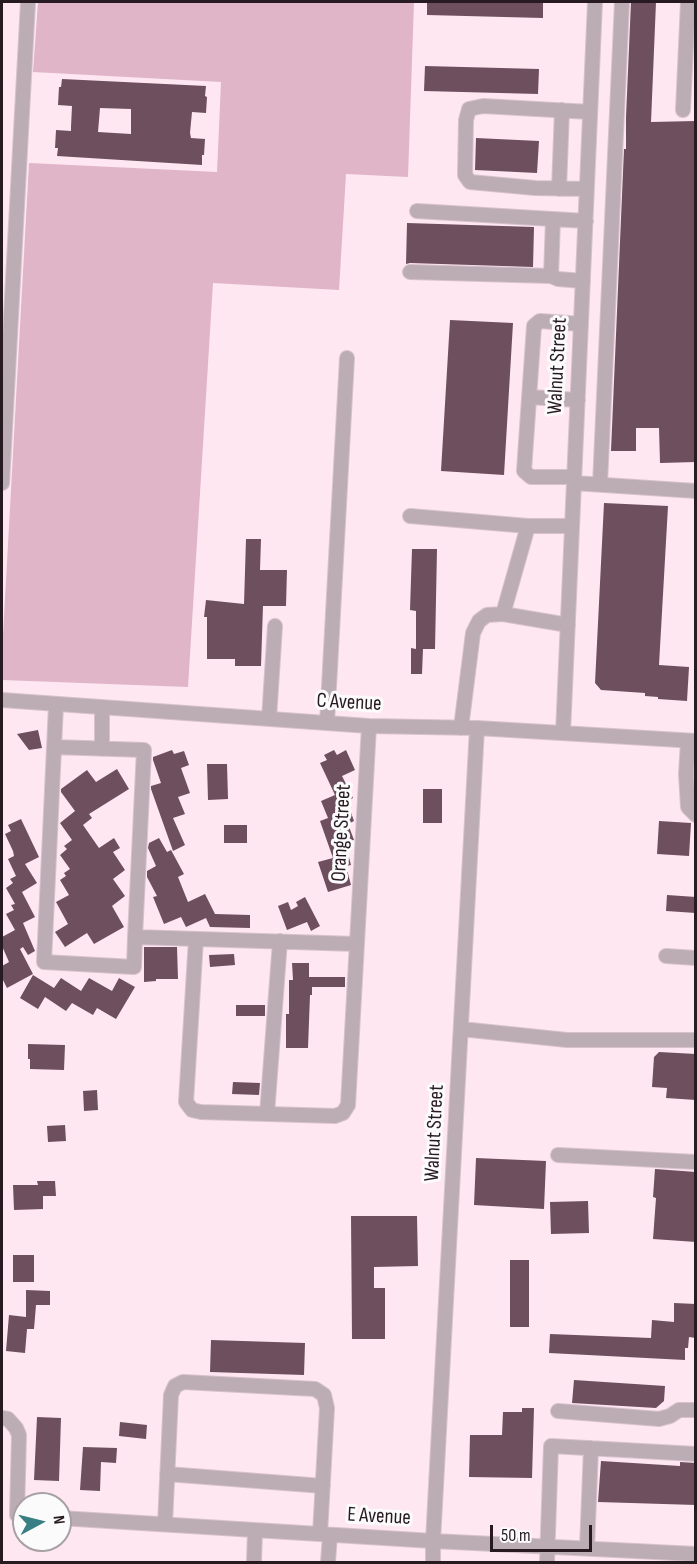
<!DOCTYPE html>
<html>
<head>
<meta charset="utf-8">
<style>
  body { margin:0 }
  #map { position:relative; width:697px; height:1564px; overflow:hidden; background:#fee7f1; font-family:"Sofia Sans Condensed",sans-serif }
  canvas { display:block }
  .frame { position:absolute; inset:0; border:3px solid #281a21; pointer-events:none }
  .north { position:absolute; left:12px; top:1492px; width:60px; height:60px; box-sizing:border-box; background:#fbfbfb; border:2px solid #a7a1a4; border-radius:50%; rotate:83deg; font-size:16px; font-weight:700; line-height:24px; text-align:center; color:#281a21 }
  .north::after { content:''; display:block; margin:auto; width:21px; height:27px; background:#377f83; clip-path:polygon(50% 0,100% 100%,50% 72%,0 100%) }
  .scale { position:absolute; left:490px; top:1525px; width:102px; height:27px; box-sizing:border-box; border:3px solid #281a21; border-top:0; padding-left:8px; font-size:18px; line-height:21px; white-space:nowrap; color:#281a21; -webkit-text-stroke:4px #fbfbfb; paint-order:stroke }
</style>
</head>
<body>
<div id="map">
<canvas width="697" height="1564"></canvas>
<div class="frame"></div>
<div class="north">N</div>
<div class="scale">50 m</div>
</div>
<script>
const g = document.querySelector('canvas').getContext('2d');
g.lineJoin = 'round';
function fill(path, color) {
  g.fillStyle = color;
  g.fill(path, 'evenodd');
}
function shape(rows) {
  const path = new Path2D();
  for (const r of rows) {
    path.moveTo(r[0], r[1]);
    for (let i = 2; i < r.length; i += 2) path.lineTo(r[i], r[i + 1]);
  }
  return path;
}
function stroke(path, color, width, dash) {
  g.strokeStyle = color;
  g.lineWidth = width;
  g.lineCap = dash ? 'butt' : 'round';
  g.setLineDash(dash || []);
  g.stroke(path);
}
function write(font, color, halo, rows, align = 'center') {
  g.font = font + ' "Sofia Sans Condensed",sans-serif';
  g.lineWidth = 6;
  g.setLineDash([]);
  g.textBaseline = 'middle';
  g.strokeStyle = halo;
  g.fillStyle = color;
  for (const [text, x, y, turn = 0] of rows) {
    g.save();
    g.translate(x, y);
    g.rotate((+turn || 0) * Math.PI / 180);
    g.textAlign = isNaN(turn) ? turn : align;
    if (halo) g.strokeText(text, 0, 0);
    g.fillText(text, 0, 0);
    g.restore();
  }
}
fill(shape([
  [38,2,414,2,408,177,346,174,339,290,213,283,188,687,2,680,2,653,29,163,217,172,221,82,33,72]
]), '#e0b5c8');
fill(shape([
  [427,2,543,2,543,18,427,15],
  [631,2,656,2,651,122,696,121,696,462,660,463,659,428,636,428,636,451,611,451,624,149,626,149,626,117],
  [425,66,539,69,538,94,424,91],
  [62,79,206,86,205,96,207,97,206,113,192,112,190,133,191,138,205,139,204,155,202,155,202,165,57,156,58,148,55,148,56,130,71,131,71,127,72,106,58,105,59,87,61,87],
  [100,108,131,109,131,134,98,132],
  [476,138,539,141,537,173,475,170],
  [407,223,534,227,533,267,410,263,406,264],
  [450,320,513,323,504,475,441,471],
  [604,503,668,506,659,665,689,667,687,701,658,699,658,697,645,696,645,693,601,690,595,683],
  [246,539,261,539,260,570,287,570,286,606,263,606,261,666,235,666,235,659,207,659,207,617,204,617,206,600,244,604],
  [412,549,437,549,435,649,423,649,422,674,411,674,411,648,416,649,416,611,410,610],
  [38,730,42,748,29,750,17,734],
  [172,750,174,754,184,751,189,765,181,768,190,793,178,797,185,814,173,818,185,845,173,851,151,789,151,786,161,783,153,760,153,757],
  [334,750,337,755,346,750,355,770,342,776,353,798,347,801,354,821,348,824,354,840,345,842,351,865,346,866,351,885,328,892,318,862,333,858,320,821,328,818,321,801,335,795,320,763,327,760,324,755],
  [207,764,227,764,228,799,208,800],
  [117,769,129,789,89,814,92,818,83,825,99,848,114,838,120,848,113,852,125,870,113,879,125,896,112,906,124,927,94,944,87,933,65,947,55,932,68,924,56,902,69,895,60,880,66,876,64,873,70,869,60,855,67,849,64,846,72,840,60,823,75,811,61,792,61,789,87,770,96,782],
  [423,789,442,789,442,823,423,823],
  [21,819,39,857,25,864,37,883,22,892,35,917,23,923,35,951,28,955,23,947,20,949,33,974,7,988,2,978,2,966,9,962,2,946,2,937,15,930,6,914,14,910,11,905,15,904,6,888,13,883,10,879,16,876,8,859,14,856,13,851,5,834,11,831,8,825],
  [659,821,691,823,689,856,657,854],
  [224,825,247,825,247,843,224,843],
  [159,838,167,852,171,850,184,874,178,877,188,902,205,894,215,914,250,915,250,928,210,927,206,918,186,927,181,917,164,924,153,897,157,896,147,877,147,871,156,866,148,848,149,843],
  [667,895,696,897,696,913,666,911],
  [305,897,320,926,311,931,307,922,287,930,278,906,288,902,291,910,298,906,296,902],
  [144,947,177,947,178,979,156,979,156,981,144,982],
  [234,954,235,965,210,967,209,955],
  [292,963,309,963,309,977,345,977,345,987,312,987,312,995,310,995,308,1048,286,1048,286,1014,289,1014,289,980,293,980],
  [33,975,54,988,61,978,81,991,89,978,112,991,119,978,135,987,116,1019,97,1008,93,1015,72,1003,66,1011,45,997,38,1009,20,998],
  [236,1005,265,1005,265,1016,236,1016],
  [28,1044,65,1045,64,1070,30,1069,30,1059,28,1059],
  [659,1052,696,1054,696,1100,666,1098,667,1088,652,1087,654,1057],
  [233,1082,260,1083,259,1095,232,1094],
  [97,1090,98,1110,84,1111,83,1091],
  [65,1125,66,1141,48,1142,47,1126],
  [476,1158,546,1161,544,1209,474,1205],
  [655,1169,696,1172,696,1242,653,1239,656,1198,653,1197],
  [37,1181,55,1181,56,1196,43,1196,43,1209,14,1210,13,1185,38,1185],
  [588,1201,589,1233,551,1234,550,1202],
  [351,1216,417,1216,418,1266,374,1267,374,1288,385,1288,385,1339,352,1339],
  [13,1255,34,1255,34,1282,13,1282],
  [510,1260,529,1260,529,1327,510,1327],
  [26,1290,50,1291,50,1305,36,1305,34,1329,27,1329,25,1353,6,1351,9,1315,26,1317],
  [674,1303,696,1304,696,1338,689,1337,688,1348,685,1348,685,1360,549,1353,550,1334,651,1338,652,1320,674,1322],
  [211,1340,305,1343,304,1375,210,1372],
  [574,1380,665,1386,664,1401,656,1408,572,1403],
  [522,1408,534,1408,532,1478,469,1477,470,1435,502,1435,503,1412,522,1412],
  [37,1417,61,1418,59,1481,34,1480],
  [120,1422,147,1425,146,1439,119,1436],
  [83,1447,117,1448,116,1463,101,1462,100,1491,80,1490],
  [601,1461,680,1466,680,1462,696,1463,696,1505,598,1502]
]), '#6e4f5d');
const minor = shape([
  [683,110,688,2],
  [559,189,562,110],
  [587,189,535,188,470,182,465,175,466,120,469,109,483,106,590,112],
  [417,211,586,221],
  [553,219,551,276,558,279,583,281],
  [410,272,551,276],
  [529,397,578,400],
  [574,477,531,477,524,471,534,326,540,321,581,324],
  [2,483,28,2],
  [574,483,696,491],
  [600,484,622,2],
  [410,516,528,526],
  [503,614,528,526,572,526],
  [2,700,369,726,477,728,696,741],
  [56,705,44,962,134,967,135,937,356,944],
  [269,719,275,626],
  [327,723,347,358],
  [461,728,473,633,479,621,487,615,503,614,568,625],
  [563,733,595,2],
  [688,741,686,774,688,807,696,815],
  [54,747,144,750,135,937],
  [102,749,102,708],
  [196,939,186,1102,192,1110,201,1112,335,1116,343,1113,348,1105,369,726],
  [666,956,696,958],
  [461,1029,567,1040,696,1040],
  [267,1114,280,941],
  [558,1155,696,1162],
  [558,1411,659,1419,670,1416,679,1410,696,1410],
  [2,1418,8,1419,16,1428,19,1435,17,1515],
  [167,1474,323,1486],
  [60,1518,433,1541,696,1554],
  [165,1524,171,1395,175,1386,183,1382,315,1389,324,1395,327,1408,320,1534],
  [587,1548,591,1448],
  [254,1562,255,1530],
  [328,1562,330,1535],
  [433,1562,433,1541,477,728],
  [547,1562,551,1446,696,1454]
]);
stroke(minor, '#d7c2cc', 16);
stroke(minor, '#bcacb3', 14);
write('21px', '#281a21', '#fbfbfb', [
  ["Walnut Street",558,366,-87],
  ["C Avenue",349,703,3],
  ["Orange Street",342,833,-87],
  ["Walnut Street",435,1133,-87],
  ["E Avenue",379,1517,3]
]);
</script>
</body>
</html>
